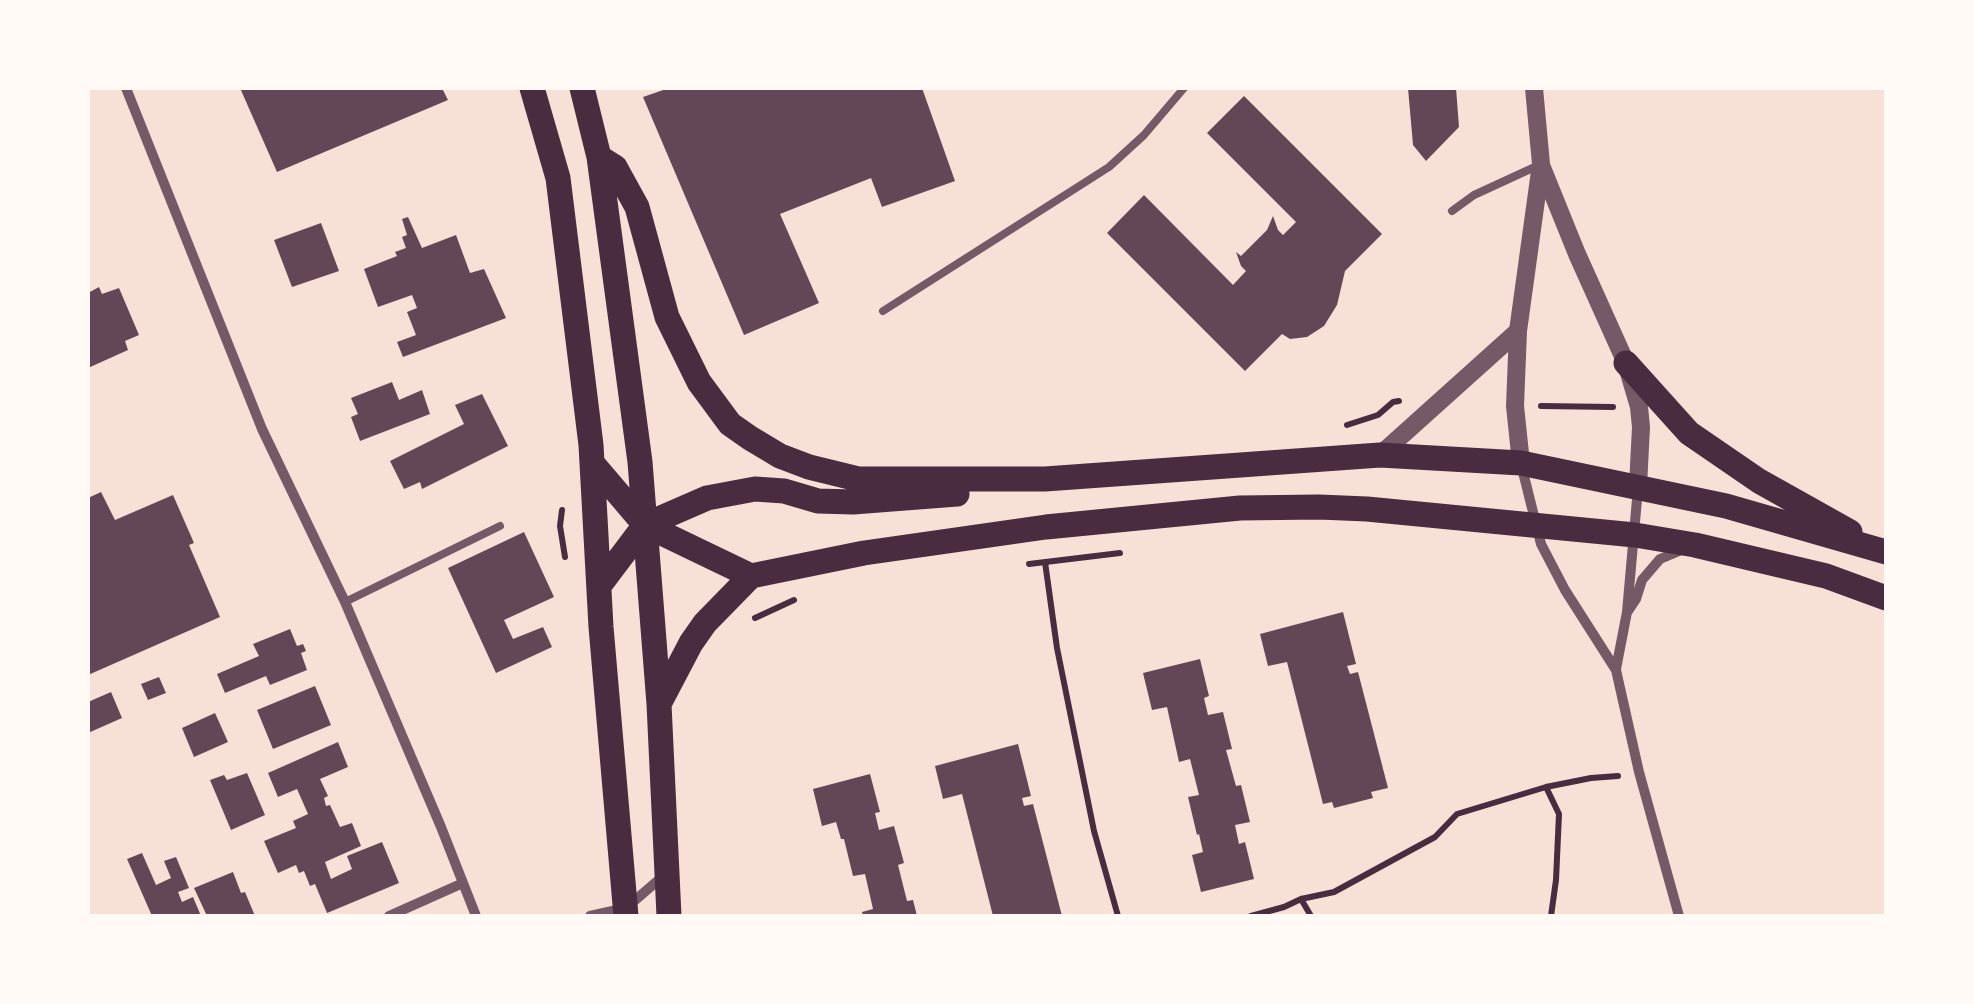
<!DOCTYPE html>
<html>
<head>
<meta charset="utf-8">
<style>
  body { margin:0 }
  #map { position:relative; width:1974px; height:1004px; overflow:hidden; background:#f7e1d7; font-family:"Open Sans",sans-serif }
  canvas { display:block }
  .frame { position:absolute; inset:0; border:90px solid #fffaf5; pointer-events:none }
</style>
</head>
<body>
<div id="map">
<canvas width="1974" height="1004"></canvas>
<div class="frame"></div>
</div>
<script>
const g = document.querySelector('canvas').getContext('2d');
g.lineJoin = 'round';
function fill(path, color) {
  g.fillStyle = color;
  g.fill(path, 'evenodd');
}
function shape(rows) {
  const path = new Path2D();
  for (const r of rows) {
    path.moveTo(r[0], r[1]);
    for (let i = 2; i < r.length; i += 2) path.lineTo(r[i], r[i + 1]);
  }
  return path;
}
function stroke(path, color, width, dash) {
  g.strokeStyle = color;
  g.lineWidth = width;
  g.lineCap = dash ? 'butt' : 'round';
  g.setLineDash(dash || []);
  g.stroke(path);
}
fill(shape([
  [240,88,442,88,448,100,277,172],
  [669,88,922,88,955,181,882,207,871,178,780,214,819,303,744,335,643,97],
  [1408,88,1456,88,1459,127,1426,161,1413,145],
  [1244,96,1382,234,1345,271,1337,305,1324,326,1307,337,1290,339,1282,334,1245,371,1107,233,1144,195,1233,285,1246,271,1241,266,1236,252,1241,256,1267,230,1273,216,1278,230,1283,235,1296,222,1207,133],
  [408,217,422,248,456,235,470,273,484,269,506,318,403,357,397,342,416,335,407,312,417,308,412,295,378,307,364,269,397,256,395,252,406,248,402,237,407,235,402,219],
  [321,223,339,271,292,287,274,240],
  [99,287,102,294,119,288,139,335,125,341,128,350,88,368,88,293],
  [392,382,399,400,422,390,430,414,360,441,351,417,358,414,351,398],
  [482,394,508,446,422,489,420,482,404,489,390,461,464,424,455,405],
  [101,492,115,520,173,495,194,543,189,545,220,617,88,675,88,498],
  [524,532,554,597,504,620,513,639,543,627,552,647,496,673,448,568],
  [1343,612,1356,664,1347,666,1350,674,1358,672,1388,788,1371,792,1373,798,1334,808,1332,802,1323,804,1287,662,1268,666,1260,634],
  [290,629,297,646,303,644,306,651,301,653,307,670,270,685,266,676,225,693,217,674,259,656,253,644],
  [1200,659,1209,696,1204,698,1208,715,1223,712,1232,749,1226,750,1236,786,1241,785,1250,822,1235,825,1239,844,1245,842,1254,879,1201,892,1192,855,1203,852,1199,834,1197,835,1188,797,1199,795,1190,759,1179,762,1167,707,1152,710,1143,673],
  [159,677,166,693,148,700,141,684],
  [315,686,331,725,273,749,257,710],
  [111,692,122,718,88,733,88,702],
  [215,713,228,742,194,757,182,728],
  [338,742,348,767,320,779,328,796,324,798,326,806,330,805,340,827,352,823,361,846,325,862,331,879,352,869,347,856,382,842,399,883,327,913,315,884,310,886,304,871,299,873,296,865,278,873,264,841,296,828,293,821,308,814,297,789,278,797,268,773],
  [1018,744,1031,796,1022,798,1024,806,1033,804,1062,916,993,916,962,794,943,799,935,766],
  [247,773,265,815,231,830,210,780,224,775,227,780],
  [870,774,880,812,875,813,879,830,894,826,904,863,898,865,907,901,913,900,917,916,863,916,862,912,873,909,865,874,853,876,844,839,841,839,836,822,822,826,813,789],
  [142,853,156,885,171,878,164,861,176,857,189,888,178,892,182,902,193,897,201,916,152,916,127,859],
  [233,872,241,893,245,892,255,916,207,916,194,888]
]), '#644757');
stroke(shape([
  [1541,406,1613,407],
  [1347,425,1378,415,1393,402,1399,401],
  [562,510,560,526,565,557],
  [1045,562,1057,648,1094,831,1118,916],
  [1029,564,1120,553],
  [755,618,794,600],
  [1546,787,1559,814,1556,880,1551,916],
  [1301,899,1311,916],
  [1251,916,1284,907,1301,899,1334,892,1435,837,1457,814,1546,787,1591,778,1618,776]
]), '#4a2c40', 6);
stroke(shape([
  [1452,211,1474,195,1537,166],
  [883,311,1109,167,1144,135,1184,88],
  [345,602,500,526]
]), '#755966', 8);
stroke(shape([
  [126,88,262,429,345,602,441,827,476,916],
  [1521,464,1541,544,1565,590,1616,670,1639,772,1679,916],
  [1628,611,1636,599,1642,580,1660,559,1684,549],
  [1616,669,1627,612,1638,488],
  [389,916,463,883],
  [590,916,626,908,662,877]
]), '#755966', 10);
stroke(shape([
  [1541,165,1577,254,1626,363,1639,407,1641,427,1638,486],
  [1518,331,1515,406,1521,463],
  [1380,455,1518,331,1541,164,1534,88]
]), '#755966', 18);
stroke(shape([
  [532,88,558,178,591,445,601,627,626,916],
  [582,88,599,157,640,462,659,704,669,916],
  [599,157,615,167,637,207,667,317,699,382,730,424,750,438,780,456,809,467,858,479,1045,479,1380,455,1521,463,1726,506,1886,552],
  [1626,363,1689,433,1759,481,1850,532],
  [593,464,645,525,751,576],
  [751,576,864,553,1046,527,1240,508,1319,507,1367,509,1635,535,1695,545,1826,576,1886,598],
  [599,586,645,525,707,498,755,489,784,491,818,501,853,502,957,494],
  [659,704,691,643,705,623,751,576]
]), '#4a2c40', 25);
</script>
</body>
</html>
